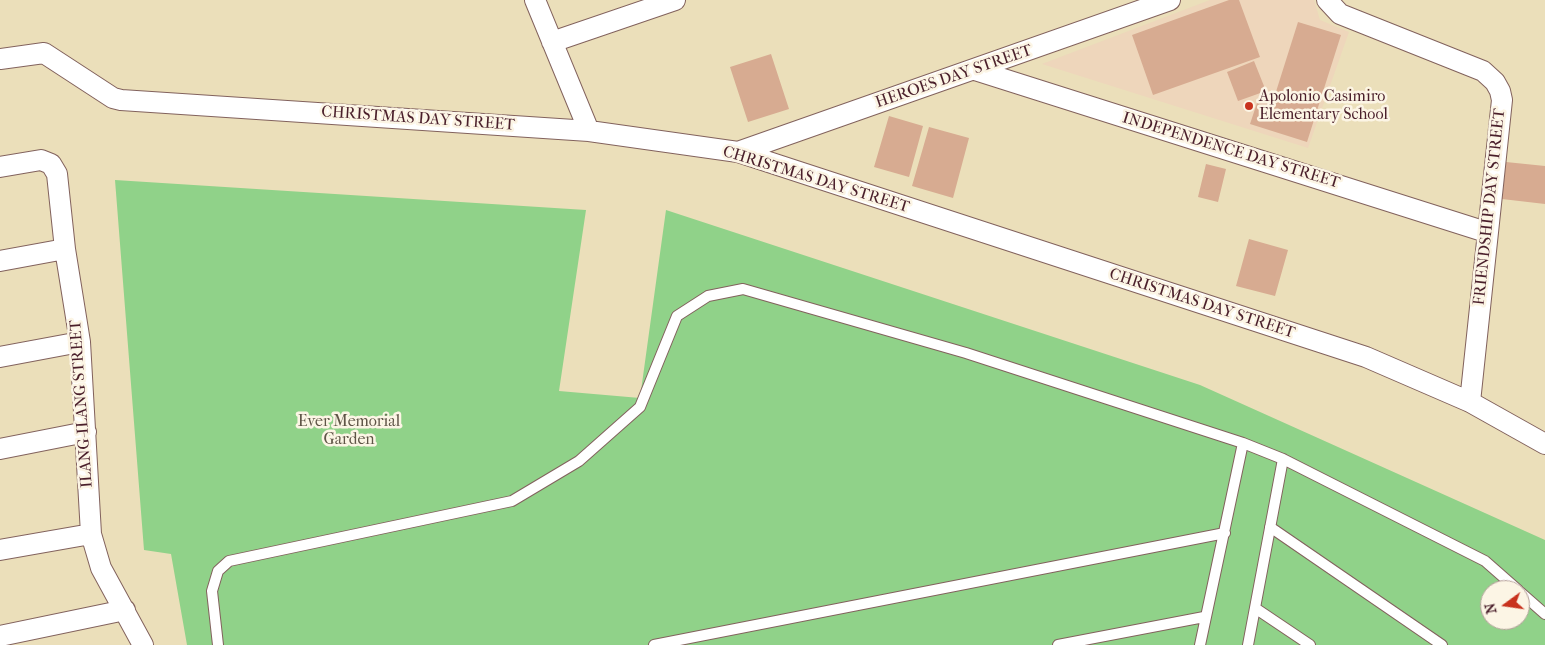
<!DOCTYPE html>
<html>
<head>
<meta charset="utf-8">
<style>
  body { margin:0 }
  #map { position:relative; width:1545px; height:645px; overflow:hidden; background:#ebdfba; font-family:"IM FELL French Canon",serif }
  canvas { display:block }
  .north { position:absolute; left:1480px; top:580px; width:50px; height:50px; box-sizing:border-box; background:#fcf5e5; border:1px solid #b59f9b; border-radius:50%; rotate:256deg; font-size:14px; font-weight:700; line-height:20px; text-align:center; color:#4a1f2b }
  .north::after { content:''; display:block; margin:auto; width:18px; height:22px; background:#c8321e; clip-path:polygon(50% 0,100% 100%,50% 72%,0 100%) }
</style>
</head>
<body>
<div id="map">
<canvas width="1545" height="645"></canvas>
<div class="north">N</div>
</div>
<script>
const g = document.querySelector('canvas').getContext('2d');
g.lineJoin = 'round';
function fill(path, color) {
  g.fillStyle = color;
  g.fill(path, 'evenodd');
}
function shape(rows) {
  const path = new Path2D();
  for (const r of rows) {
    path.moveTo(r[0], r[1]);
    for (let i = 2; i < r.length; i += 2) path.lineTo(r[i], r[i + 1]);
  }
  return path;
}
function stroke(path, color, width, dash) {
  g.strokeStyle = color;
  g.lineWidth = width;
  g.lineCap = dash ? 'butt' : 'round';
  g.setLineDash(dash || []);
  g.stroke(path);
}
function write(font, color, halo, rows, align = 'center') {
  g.font = font + ' "IM FELL French Canon",serif';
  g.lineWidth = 5;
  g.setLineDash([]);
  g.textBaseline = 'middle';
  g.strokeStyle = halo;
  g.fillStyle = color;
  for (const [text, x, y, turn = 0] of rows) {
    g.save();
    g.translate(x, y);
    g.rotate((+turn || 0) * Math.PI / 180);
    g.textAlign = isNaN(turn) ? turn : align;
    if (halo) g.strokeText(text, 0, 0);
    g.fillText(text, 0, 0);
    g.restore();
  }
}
fill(shape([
  [1210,0,1314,0,1320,20,1349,32,1308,148,1042,64]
]), '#eed6bb');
fill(shape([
  [115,180,586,210,559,391,640,398,666,210,1200,385,1545,540,1545,645,187,645,171,554,144,550],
  [1490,590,1520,590,1520,620,1490,620]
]), '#90d289');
fill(shape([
  [1229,0,1239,0,1260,57,1153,95,1132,35],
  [1298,22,1341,35,1307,142,1250,124,1260,94,1274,98],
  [771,54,789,109,748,122,730,67],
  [1254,61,1266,91,1238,101,1227,72],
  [889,116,923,126,909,177,874,167],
  [929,127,969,138,953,198,912,186],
  [1506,162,1545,166,1545,204,1502,199],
  [1206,164,1226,169,1218,202,1198,197],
  [1249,239,1288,250,1275,296,1236,286]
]), '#d7ab91');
const lane = shape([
  [1270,527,1442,645],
  [1520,592,1545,614],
  [1255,608,1310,645],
  [218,645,212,591,218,571,229,561,512,501,579,461,640,407,677,316,708,296,743,289,966,353,1243,443,1283,459,1485,561,1518,590],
  [654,645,1225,533],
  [1058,645,1204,617],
  [1200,645,1243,443],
  [1248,645,1283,459]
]);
const street = shape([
  [535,0,589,131],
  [1327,0,1340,14,1483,71,1495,82,1500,91,1502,100,1470,402],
  [552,42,675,0],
  [0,59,44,53,113,98,121,100,589,131,738,152,1366,357,1470,402,1545,444],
  [975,70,1486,232],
  [738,152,1170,0],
  [0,167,41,160,51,164,57,174,65,249,80,342,91,534,101,568,143,645],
  [0,261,65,249],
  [0,357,80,342],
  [0,449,86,432],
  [0,550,91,534],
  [0,636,125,610]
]);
stroke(lane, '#82625d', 12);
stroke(street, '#82625d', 22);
stroke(lane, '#fff', 10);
stroke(street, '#fff', 20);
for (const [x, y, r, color] of [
  [1249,106,5,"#c8321e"]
]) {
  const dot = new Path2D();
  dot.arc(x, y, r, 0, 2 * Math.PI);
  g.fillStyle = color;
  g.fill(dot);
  stroke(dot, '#fcf5e5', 2);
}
write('16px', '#4a1f2b', '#fcf5e5', [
  ["HEROES DAY STREET",954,77,-19],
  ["CHRISTMAS DAY STREET",418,119,4],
  ["INDEPENDENCE DAY STREET",1231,151,17],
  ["CHRISTMAS DAY STREET",816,180,17],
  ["FRIENDSHIP DAY STREET",1490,207,-84],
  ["CHRISTMAS DAY STREET",1202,304,18],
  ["ILANG-ILANG STREET",82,404,-94]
]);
write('16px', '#4a1f2b', '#fcf5e5', [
  ["Apolonio Casimiro",1259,97],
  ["Elementary School",1259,115]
], 'left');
write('16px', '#5f5547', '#fcf5e5', [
  ["Ever Memorial",349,422],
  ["Garden",349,440]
]);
</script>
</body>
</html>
